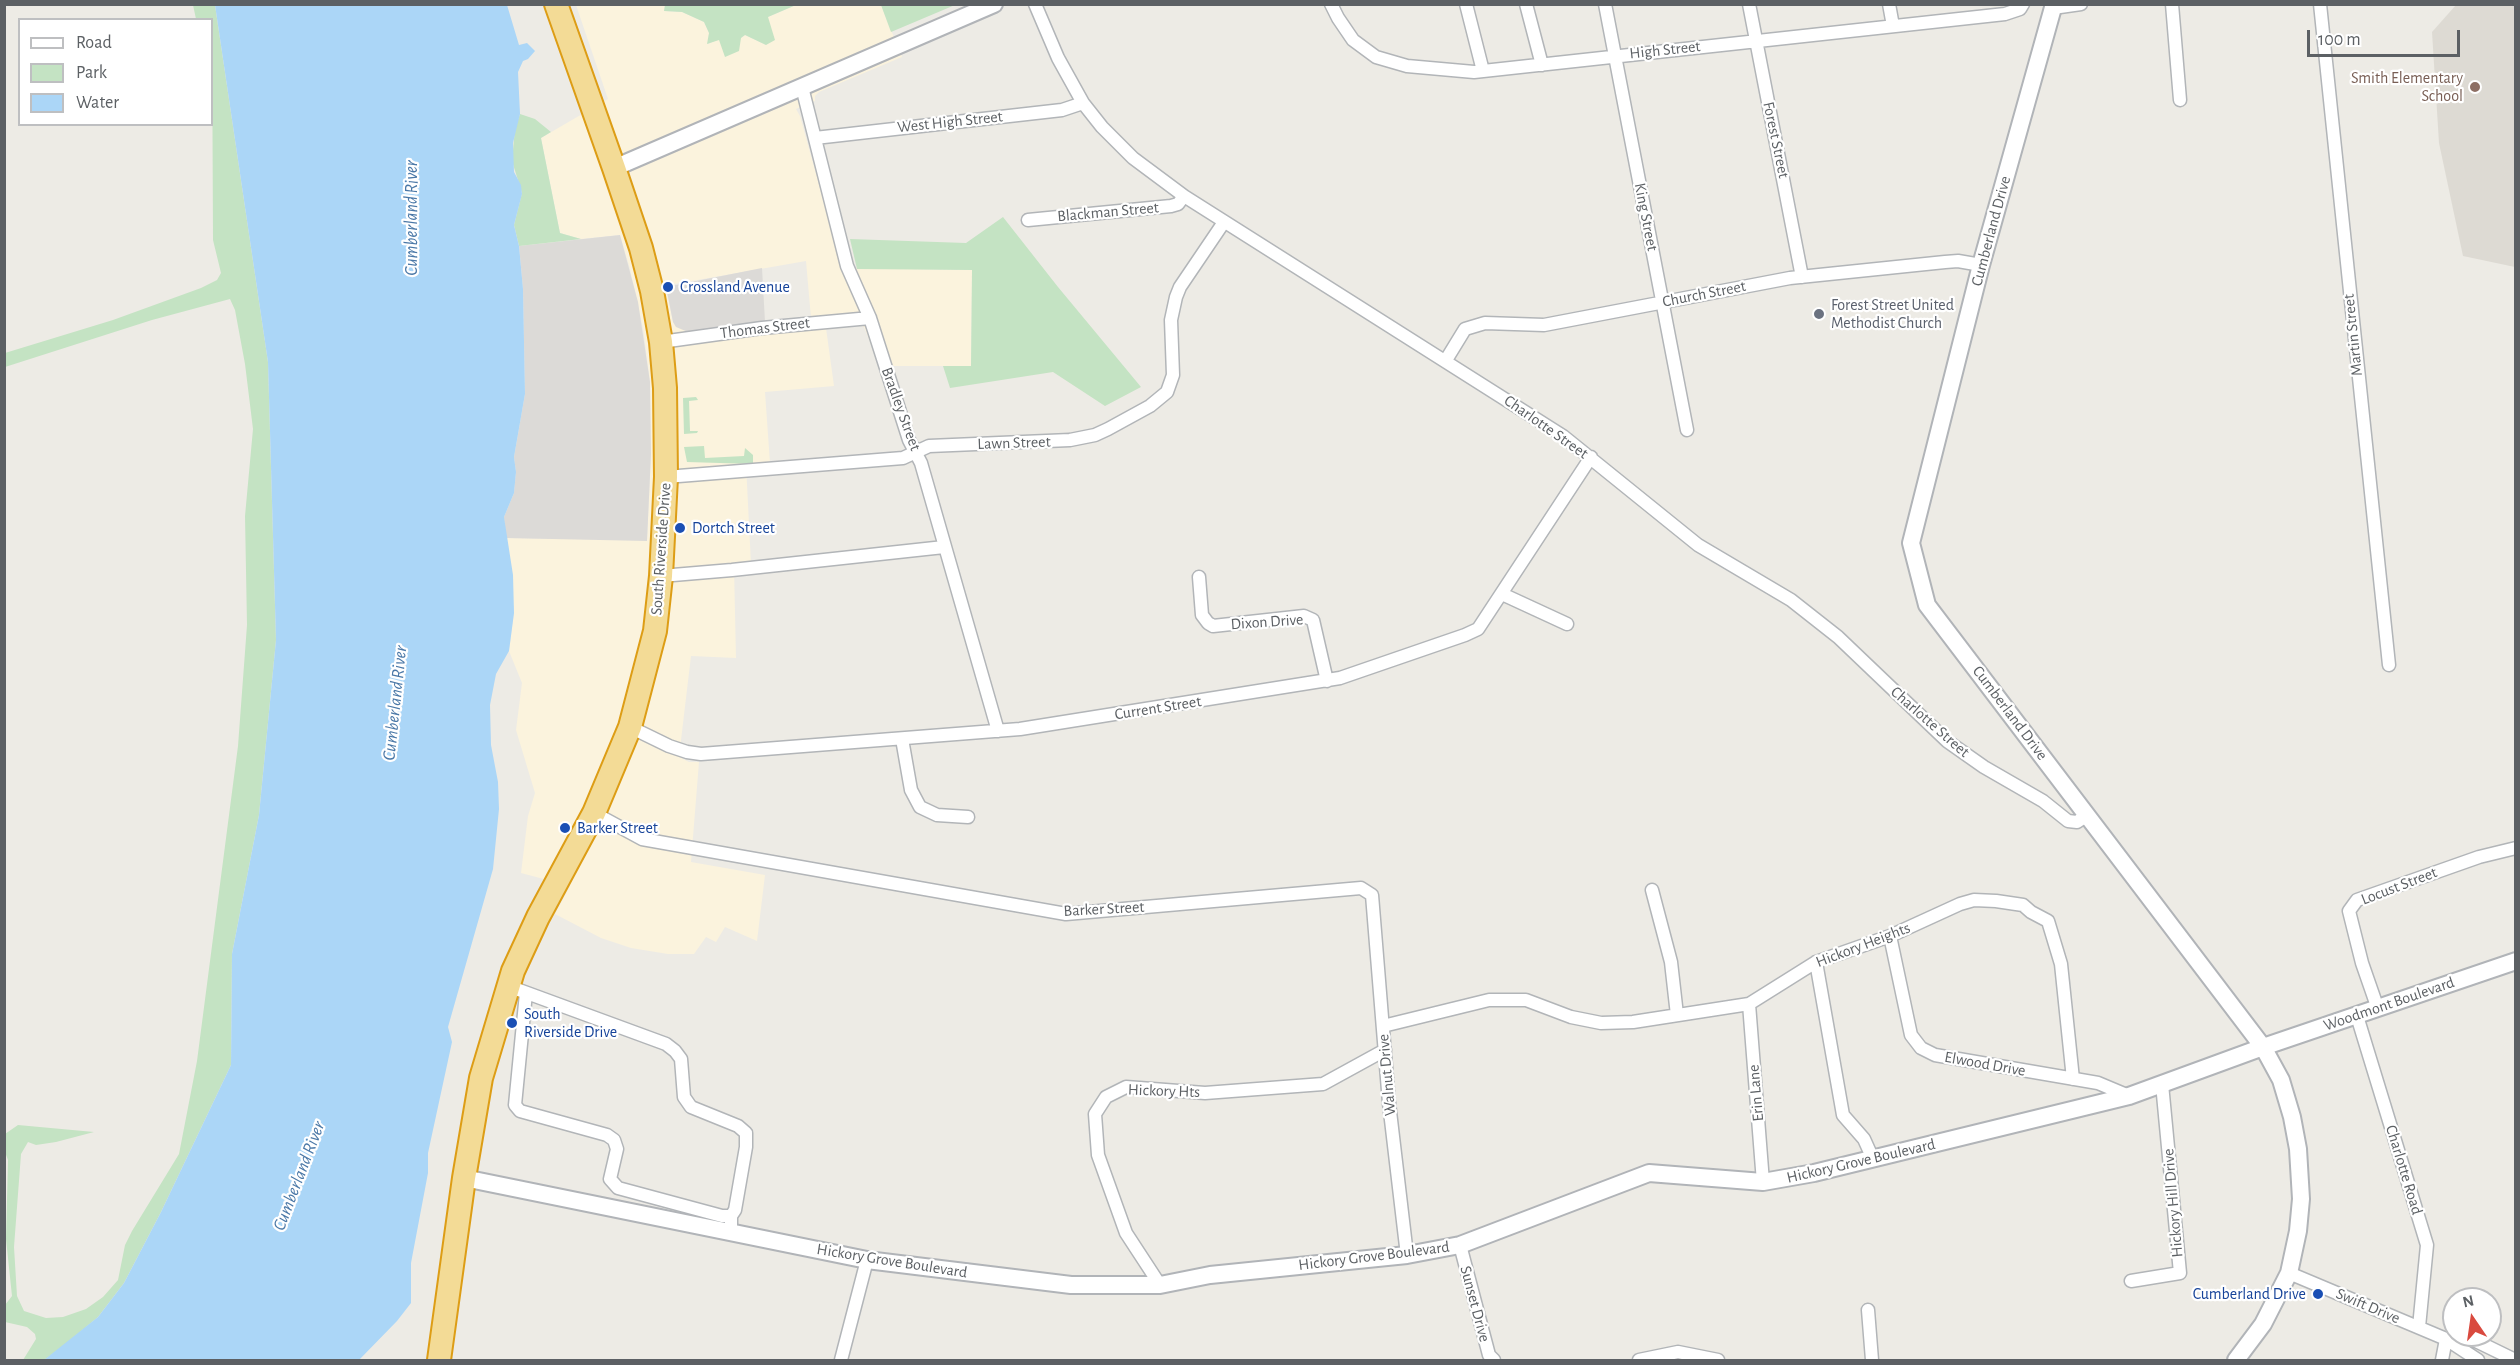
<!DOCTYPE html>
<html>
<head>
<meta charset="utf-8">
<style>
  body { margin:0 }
  #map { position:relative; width:2520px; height:1365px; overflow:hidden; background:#edebe5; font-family:"Alegreya Sans",sans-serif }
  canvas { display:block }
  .frame { position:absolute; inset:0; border:6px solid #5c6064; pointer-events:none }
  .legend { position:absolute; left:18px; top:18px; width:195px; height:108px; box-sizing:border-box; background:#fff; border:2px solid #bebfc1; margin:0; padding:8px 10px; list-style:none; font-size:18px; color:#5c6064 }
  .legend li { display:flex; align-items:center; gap:12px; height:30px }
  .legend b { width:30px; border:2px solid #bebfc1 }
  .north { position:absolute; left:2442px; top:1287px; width:60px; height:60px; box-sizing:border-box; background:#fff; border:2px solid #bebfc1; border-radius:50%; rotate:347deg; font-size:16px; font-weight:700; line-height:24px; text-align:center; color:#5c6064 }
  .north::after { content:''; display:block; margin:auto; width:21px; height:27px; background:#d94a3f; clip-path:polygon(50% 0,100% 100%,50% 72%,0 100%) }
  .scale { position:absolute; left:2307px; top:30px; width:153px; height:27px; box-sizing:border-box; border:3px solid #5c6064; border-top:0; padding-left:8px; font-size:18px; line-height:21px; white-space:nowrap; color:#5c6064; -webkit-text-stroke:4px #fff; paint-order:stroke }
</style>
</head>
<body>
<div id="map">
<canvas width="2520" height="1365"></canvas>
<div class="frame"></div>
<ul class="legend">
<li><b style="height:8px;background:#fff"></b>Road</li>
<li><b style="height:16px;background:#c4e3c3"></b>Park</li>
<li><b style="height:16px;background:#abd6f7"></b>Water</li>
</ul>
<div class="north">N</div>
<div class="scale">100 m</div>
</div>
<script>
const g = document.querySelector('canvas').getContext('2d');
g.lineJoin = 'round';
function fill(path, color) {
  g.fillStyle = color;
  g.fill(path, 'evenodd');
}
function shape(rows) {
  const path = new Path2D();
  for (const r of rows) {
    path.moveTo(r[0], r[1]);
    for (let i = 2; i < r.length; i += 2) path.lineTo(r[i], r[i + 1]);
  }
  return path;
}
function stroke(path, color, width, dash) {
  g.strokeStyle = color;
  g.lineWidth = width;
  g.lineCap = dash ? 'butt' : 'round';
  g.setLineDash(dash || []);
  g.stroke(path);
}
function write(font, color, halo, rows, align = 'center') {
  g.font = font + ' "Alegreya Sans",sans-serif';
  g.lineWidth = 4.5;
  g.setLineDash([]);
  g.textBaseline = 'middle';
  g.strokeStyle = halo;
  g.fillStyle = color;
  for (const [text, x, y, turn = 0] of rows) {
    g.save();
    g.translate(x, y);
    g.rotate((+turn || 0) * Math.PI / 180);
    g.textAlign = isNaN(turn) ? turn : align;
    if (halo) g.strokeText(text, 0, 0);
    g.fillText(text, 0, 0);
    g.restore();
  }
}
fill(shape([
  [576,5,665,5,664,11,682,12,704,22,709,33,708,44,719,39,741,38,745,35,766,45,768,17,796,5,881,5,902,57,819,92,815,96,815,101,796,109,800,116,842,268,972,270,971,366,880,366,864,327,860,325,826,328,834,386,765,392,770,463,746,464,751,564,734,567,736,658,691,656,679,757,689,762,699,762,691,862,765,875,757,941,725,927,716,942,706,937,694,954,668,954,631,948,601,938,555,914,570,886,521,873,528,816,535,793,516,730,522,683,509,651,514,613,506,538,647,540,651,454,650,382,643,328,630,269,620,235,581,239,560,233,541,138,608,99],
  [806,261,811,318,735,324,688,332,673,322,666,287,669,285]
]), '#fbf3dd');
fill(shape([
  [620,235,638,302,650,382,651,454,647,541,505,538,504,517,514,493,516,472,514,457,525,394,523,289,519,246],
  [762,268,765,322,688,332,676,327,673,322,666,287]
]), '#dcdad7');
fill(shape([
  [2456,5,2515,5,2515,267,2463,256,2439,143,2432,32]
]), '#dddad3');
fill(shape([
  [193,5,215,5,268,362,276,640,259,815,232,954,231,1065,161,1212,124,1283,98,1317,60,1349,44,1360,23,1360,36,1339,35,1334,27,1327,5,1322,5,1305,12,1296,6,1239,8,1160,5,1152,5,1134,18,1125,94,1132,56,1142,36,1145,28,1142,21,1154,14,1247,17,1296,24,1311,46,1318,63,1317,86,1309,103,1297,118,1280,125,1245,132,1231,179,1154,197,1061,238,746,247,625,245,516,253,429,245,364,235,310,230,299,152,320,5,367,5,353,113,320,201,288,217,280,221,273,213,240,212,20,196,19],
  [665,5,665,4,796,5,768,17,775,40,766,45,745,35,741,38,739,51,725,57,719,40,707,44,709,33,704,22,682,12,664,11],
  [881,5,881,4,955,5,891,32],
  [520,114,535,119,551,132,541,138,560,233,581,239,519,246,514,225,522,193,512,161,515,128],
  [1003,217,1058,287,1141,387,1105,406,1053,372,950,388,943,366,971,366,972,270,857,269,850,239,966,243],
  [696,397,698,400,689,401,690,431,698,431,697,433,684,434,683,398],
  [704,446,705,458,744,456,745,448,753,455,753,464,687,462,684,447]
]), '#c4e3c3');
fill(shape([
  [215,5,507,5,519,45,527,43,535,51,528,59,523,61,518,72,520,114,513,143,514,172,521,185,522,194,514,225,519,246,523,289,525,394,514,457,516,472,514,493,504,517,513,575,514,613,509,651,496,674,490,705,491,745,498,782,499,809,493,869,448,1027,452,1042,428,1153,428,1173,411,1263,411,1303,397,1321,359,1360,44,1360,98,1317,124,1283,161,1212,231,1065,232,954,259,815,276,640,268,362]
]), '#abd6f7');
const street = shape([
  [1035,4,1058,58,1083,103,1102,127,1133,158,1184,196,1563,436,1698,545,1791,600,1838,637,1947,741,1984,767,2043,801,2068,821,2077,822,2086,816],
  [1331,4,1338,18,1353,40,1376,57,1407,66,1474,72,2005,14,2020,9,2023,4],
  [1466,4,1483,71],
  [1526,4,1542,65],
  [1605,4,1687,430],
  [1749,4,1802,277],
  [1889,4,1893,26],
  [2172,4,2180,100],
  [2320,4,2389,665],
  [2053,8,2081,4],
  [802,87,847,266,870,318,909,440,921,463,998,731],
  [815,138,1062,110,1083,103],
  [1028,220,1171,206,1178,204,1184,196],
  [661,342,762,328,870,318],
  [1446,360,1465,329,1485,323,1544,325,1790,278,1945,262,1958,261,1981,265],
  [666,477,903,458,929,446,1070,440,1095,435,1108,429,1150,406,1167,392,1173,375,1171,320,1176,297,1180,287,1224,222],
  [661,576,732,570,944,547],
  [1199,577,1202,615,1208,623,1213,626,1304,616,1313,620,1327,681],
  [1502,594,1567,624],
  [630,727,669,746,687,752,701,754,1020,729,1340,678,1465,635,1478,629,1591,457],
  [902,739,911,790,920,807,937,815,968,817],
  [594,813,642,839,1066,914,1361,888,1372,895,1389,1103,1407,1255],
  [1652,890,1671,962,1677,1015],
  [1890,936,1911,1035,1921,1048,1935,1055,2098,1083,2129,1096],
  [1816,962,1843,1115,1864,1139,1873,1159],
  [508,986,666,1044,675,1051,681,1059,684,1097,691,1107,738,1126,746,1133,746,1147,735,1210,731,1216,731,1232],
  [526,993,515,1105,520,1111,607,1135,614,1140,617,1149,610,1179,618,1188,722,1216,731,1216],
  [1749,1004,1763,1182],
  [2378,1009,2362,963,2349,911,2357,900,2479,857,2516,848],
  [2357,1016,2427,1245,2419,1327],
  [1383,1026,1489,1000,1526,1000,1571,1017,1601,1023,1633,1022,1749,1004,1816,962,1890,936,1960,904,1974,900,1996,901,2023,905,2031,912,2048,921,2061,964,2073,1079],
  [1460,1245,1489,1355,1494,1360],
  [2289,1273,2446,1339,2478,1360],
  [2131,1281,2180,1273,2162,1084],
  [1160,1285,1126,1233,1098,1155,1095,1114,1106,1097,1126,1087,1205,1093,1323,1084,1385,1050],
  [1868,1310,1872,1360],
  [2446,1339,2460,1336,2474,1340,2515,1360],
  [841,1360,867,1260],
  [1639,1360,1678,1352,1718,1360],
  [2442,1360,2446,1339]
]);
const secondary = shape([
  [2054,4,1981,265,1911,543,1927,605,2263,1047,2281,1080,2292,1117,2298,1149,2301,1199,2298,1231,2289,1273,2263,1324,2236,1360],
  [614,168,994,4],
  [464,1178,867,1260,1071,1285,1160,1285,1210,1275,1407,1255,1460,1245,1649,1173,1763,1182,1814,1173,2129,1096,2263,1047,2516,961]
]);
const highway = shape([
  [439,1360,464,1178,481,1078,513,971,538,917,594,813,630,727,655,631,661,576,666,477,665,388,661,342,652,291,641,248,614,168,556,4]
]);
stroke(street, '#b2b5b8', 15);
stroke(secondary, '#b1b4b8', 20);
stroke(highway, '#dd9d15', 26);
stroke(street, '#fff', 12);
stroke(secondary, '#fff', 16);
stroke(highway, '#f3db96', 22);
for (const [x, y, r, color] of [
  [2475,87,6,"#8d6e63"],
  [668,287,6,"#1a4fb4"],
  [1819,314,6,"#6b7280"],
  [680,528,6,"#1a4fb4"],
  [565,828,6,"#1a4fb4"],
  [512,1023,6,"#1a4fb4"],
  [2318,1294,6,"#1a4fb4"]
]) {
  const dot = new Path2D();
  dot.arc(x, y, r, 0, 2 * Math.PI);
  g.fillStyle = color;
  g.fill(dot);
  stroke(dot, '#fff', 2);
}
write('16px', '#5c6064', '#fff', [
  ["High Street",1665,50,-6],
  ["West High Street",950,122,-6],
  ["Forest Street",1776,140,78],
  ["Blackman Street",1108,212,-5],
  ["King Street",1646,217,79],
  ["Cumberland Drive",1991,231,-75],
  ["Church Street",1704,294,-11],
  ["Thomas Street",765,328,-7],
  ["Martin Street",2353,335,-96],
  ["Bradley Street",901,409,70],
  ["Charlotte Street",1546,427,35],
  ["Lawn Street",1014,443,-2],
  ["South Riverside Drive",661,549,-86],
  ["Dixon Drive",1267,622,-4],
  ["Current Street",1158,708,-9],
  ["Cumberland Drive",2010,713,53],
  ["Charlotte Street",1930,722,41],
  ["Locust Street",2399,886,-21],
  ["Barker Street",1104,909,-3],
  ["Hickory Heights",1863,945,-21],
  ["Woodmont Boulevard",2389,1004,-19],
  ["Elwood Drive",1985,1064,10],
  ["Walnut Drive",1387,1075,-95],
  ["Hickory Hts",1164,1091,2],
  ["Erin Lane",1756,1093,-95],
  ["Hickory Grove Boulevard",1861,1161,-13],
  ["Charlotte Road",2404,1170,73],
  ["Hickory Hill Drive",2173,1203,-95],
  ["Hickory Grove Boulevard",1374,1256,-7],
  ["Hickory Grove Boulevard",892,1261,9],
  ["Sunset Drive",1475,1304,75],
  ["Swift Drive",2368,1306,23]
]);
write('16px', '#785e54', '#fff', [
  ["Smith Elementary",2463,78],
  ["School",2463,96]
], 'right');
write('16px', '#164399', '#fff', [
  ["Crossland Avenue",680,287],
  ["Dortch Street",692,528],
  ["Barker Street",577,828],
  ["South",524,1014],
  ["Riverside Drive",524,1032],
  ["Cumberland Drive",2306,1294,"right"]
], 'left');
write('16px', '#5b616d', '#fff', [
  ["Forest Street United",1831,305],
  ["Methodist Church",1831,323]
], 'left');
write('italic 18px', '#4a78a7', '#fff', [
  ["Cumberland River",412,218,-90],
  ["Cumberland River",395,703,-84],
  ["Cumberland River",299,1176,-69]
]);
</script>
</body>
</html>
